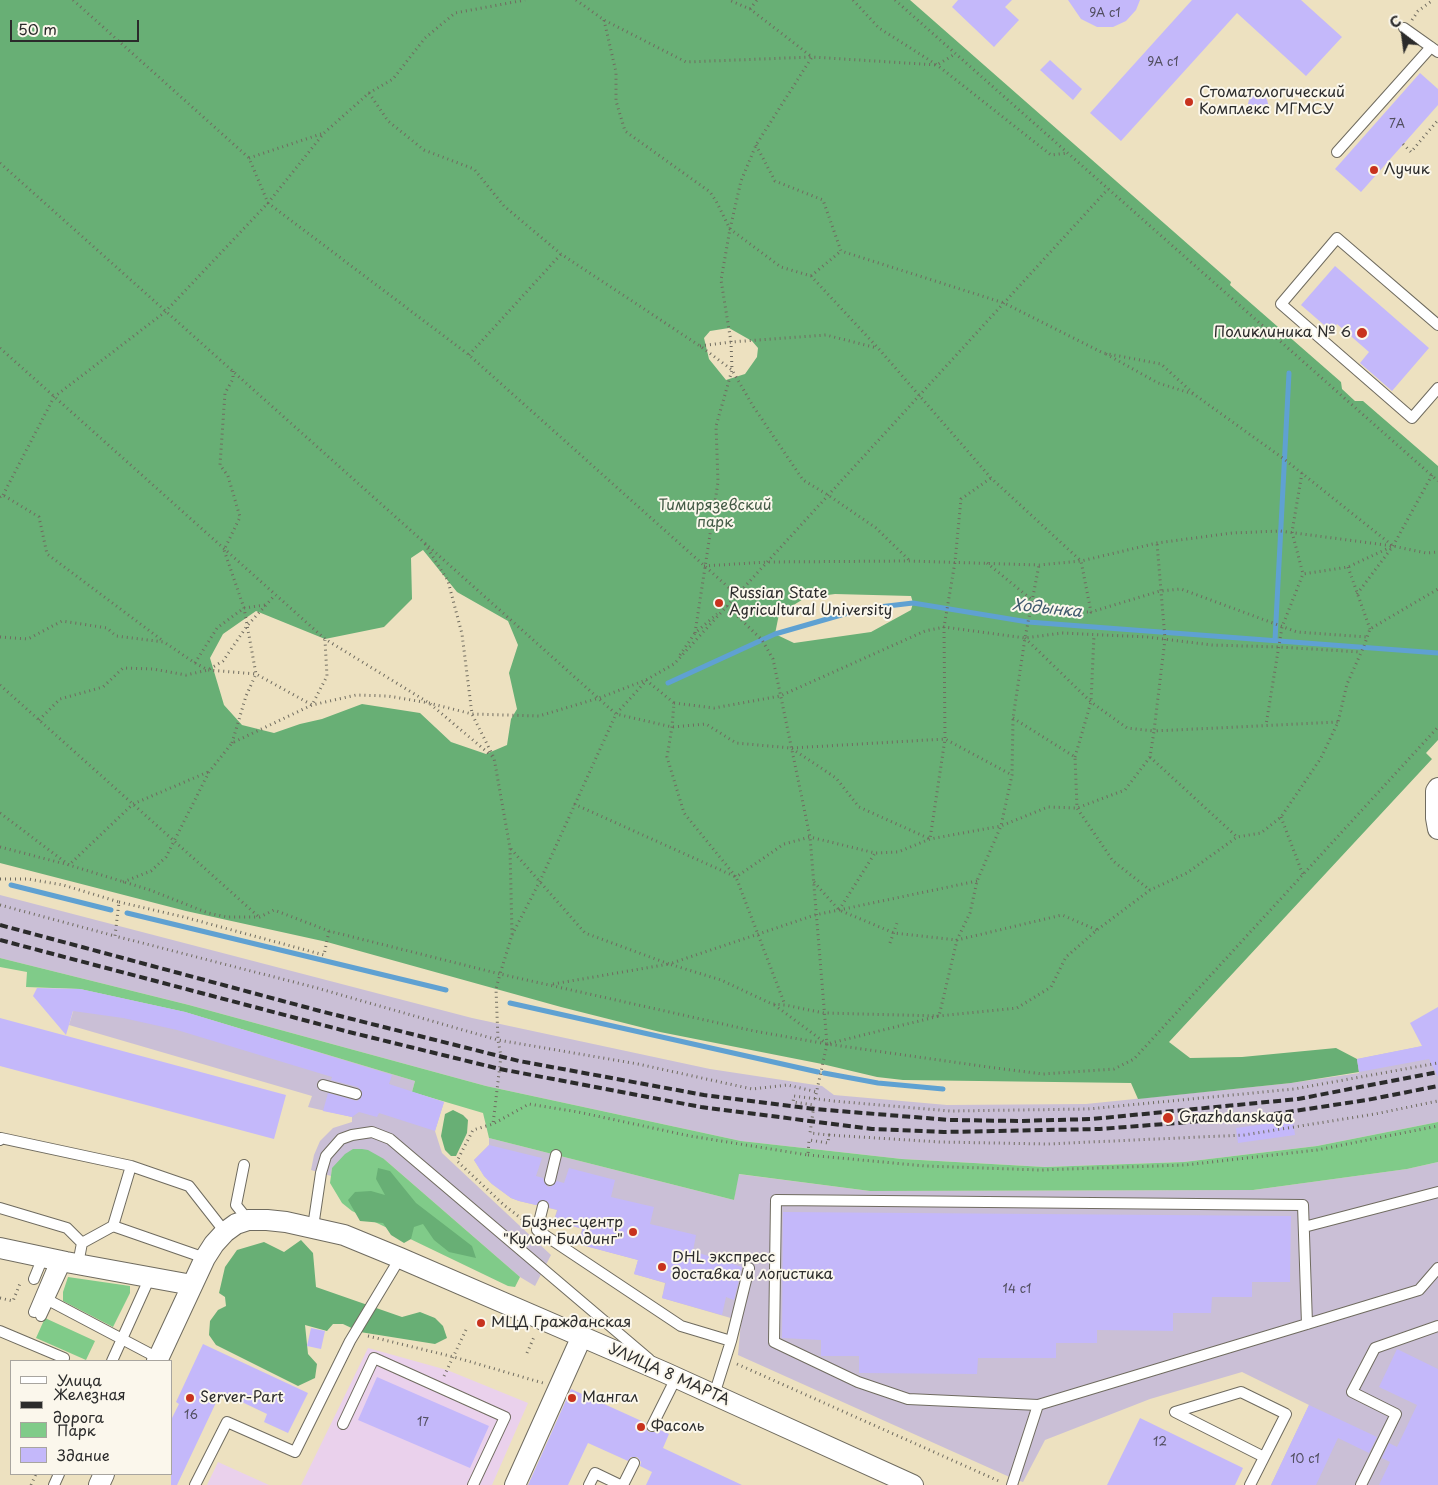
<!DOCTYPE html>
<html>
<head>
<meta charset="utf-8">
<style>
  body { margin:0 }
  #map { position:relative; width:1438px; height:1485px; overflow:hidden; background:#ede1c0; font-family:"Playpen Sans",sans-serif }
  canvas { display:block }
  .legend { position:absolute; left:10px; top:1360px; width:162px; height:115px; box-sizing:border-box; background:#fbf7ec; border:1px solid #a8a59f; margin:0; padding:6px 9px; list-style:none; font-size:15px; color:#2b2b2b }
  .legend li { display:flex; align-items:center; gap:10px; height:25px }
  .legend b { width:25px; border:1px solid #a8a59f }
  .north { position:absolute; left:1378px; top:10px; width:50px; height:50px; -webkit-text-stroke:4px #fbf7ec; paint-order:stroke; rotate:330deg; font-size:14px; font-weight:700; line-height:20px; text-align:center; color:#2b2b2b }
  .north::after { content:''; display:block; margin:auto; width:18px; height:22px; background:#2b2b2b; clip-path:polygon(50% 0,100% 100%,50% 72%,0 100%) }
  .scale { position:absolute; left:10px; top:20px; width:129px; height:22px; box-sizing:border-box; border:2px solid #2b2b2b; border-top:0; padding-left:6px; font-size:15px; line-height:18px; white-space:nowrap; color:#2b2b2b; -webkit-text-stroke:4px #fbf7ec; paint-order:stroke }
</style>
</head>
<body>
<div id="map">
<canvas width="1438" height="1485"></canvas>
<ul class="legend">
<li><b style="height:6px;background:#fff"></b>Улица</li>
<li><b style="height:6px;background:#2b2b2b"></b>Железная дорога</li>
<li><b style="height:14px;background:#80cb89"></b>Парк</li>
<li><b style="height:14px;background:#c4b8fa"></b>Здание</li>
</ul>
<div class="north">С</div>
<div class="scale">50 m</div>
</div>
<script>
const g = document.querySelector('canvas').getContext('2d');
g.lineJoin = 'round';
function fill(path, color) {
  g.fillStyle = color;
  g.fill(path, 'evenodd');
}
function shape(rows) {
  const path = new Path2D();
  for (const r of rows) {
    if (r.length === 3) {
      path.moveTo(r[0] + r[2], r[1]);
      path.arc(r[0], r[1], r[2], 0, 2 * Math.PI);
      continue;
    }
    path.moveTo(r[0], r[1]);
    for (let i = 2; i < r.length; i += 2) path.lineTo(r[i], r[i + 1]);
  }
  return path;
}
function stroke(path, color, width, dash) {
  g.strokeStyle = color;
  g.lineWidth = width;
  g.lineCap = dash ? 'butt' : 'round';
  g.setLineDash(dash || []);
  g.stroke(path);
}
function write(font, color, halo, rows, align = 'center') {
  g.font = font + ' "Playpen Sans",sans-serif';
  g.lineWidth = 4;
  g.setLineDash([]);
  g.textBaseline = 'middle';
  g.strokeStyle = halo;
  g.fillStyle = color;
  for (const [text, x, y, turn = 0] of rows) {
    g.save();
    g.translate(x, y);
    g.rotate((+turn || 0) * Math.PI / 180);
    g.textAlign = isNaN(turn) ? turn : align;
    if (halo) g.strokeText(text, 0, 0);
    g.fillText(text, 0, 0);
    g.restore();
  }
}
fill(shape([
  [368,1348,447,1370,528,1403,492,1485,301,1485],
  [218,1462,269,1485,207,1485]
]), '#ead1ec');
fill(shape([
  [0,895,472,1018,710,1069,822,1086,834,1095,947,1105,1086,1104,1291,1083,1359,1073,1357,1059,1438,1043,1438,1122,1317,1146,1184,1162,1045,1167,902,1159,741,1141,486,1086,189,1005,0,958],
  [80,989,185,1012,415,1081,412,1092,444,1102,435,1131,442,1153,551,1255,535,1286,520,1277,384,1159,332,1168,331,1176,311,1170,314,1155,320,1141,333,1128,352,1122,352,1117,308,1107,312,1096,69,1025],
  [489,1138,734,1200,738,1174,870,1191,1253,1190,1407,1169,1438,1162,1438,1485,1271,1485,1309,1405,1242,1372,1150,1399,1045,1440,1023,1482,1014,1479,738,1355,741,1321,662,1298,665,1283,634,1274,638,1260,578,1244,582,1229,554,1220,557,1210,519,1201,511,1198,492,1184,484,1176,474,1160,489,1145]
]), '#cabfd6');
fill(shape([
  [0,958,189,1005,486,1086,741,1141,902,1159,1045,1167,1184,1162,1317,1146,1438,1122,1438,1162,1407,1169,1253,1190,870,1191,739,1174,734,1200,489,1138,483,1113,412,1092,415,1081,185,1012,80,989,26,987,27,972,0,967],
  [353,1149,362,1149,368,1150,384,1159,520,1277,515,1287,508,1286,352,1211,342,1203,330,1183,332,1168,345,1154],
  [68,1277,130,1286,130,1293,113,1327,63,1301,63,1292],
  [45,1318,95,1341,86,1360,36,1338]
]), '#80cb89');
fill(shape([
  [0,0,910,0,1231,282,1230,285,1341,382,1342,389,1355,401,1363,401,1438,466,1438,740,1426,753,1432,759,1169,1042,1190,1058,1242,1057,1336,1048,1357,1059,1359,1072,1291,1083,1138,1099,1131,1083,903,1080,877,1077,822,1064,660,1032,561,1007,327,942,186,911,0,863],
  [729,328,752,341,758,348,757,357,745,374,726,380,709,359,704,338,710,331],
  [423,550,457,592,508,621,518,645,509,673,517,709,511,719,507,745,486,754,451,742,420,713,362,704,322,719,300,724,274,733,242,725,224,705,210,658,223,634,256,611,325,639,384,627,412,599,411,558],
  [835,594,911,596,913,603,911,610,871,632,794,643,775,634,779,614,805,598],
  [453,1110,463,1115,468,1120,467,1133,456,1156,451,1156,445,1150,441,1136,445,1114],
  [378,1168,390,1171,416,1203,472,1246,476,1258,449,1252,434,1240,423,1224,414,1227,411,1239,404,1243,391,1235,383,1223,360,1221,348,1200,355,1192,371,1191,385,1195,376,1179],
  [301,1240,313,1253,316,1287,402,1317,420,1312,435,1318,443,1326,447,1338,435,1344,360,1332,343,1324,333,1324,327,1331,305,1325,308,1354,317,1364,315,1378,298,1386,216,1345,209,1335,210,1321,218,1310,226,1306,225,1297,219,1293,225,1267,237,1250,264,1242,284,1252]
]), '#68af75');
stroke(shape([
  [1275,640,1289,373],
  [668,683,775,634,862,609,913,603,1028,622,1438,653],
  [11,885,111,910],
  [127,913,446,990],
  [510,1003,818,1072],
  [824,1073,878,1083,943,1089]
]), '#5fa1d2', 5);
fill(shape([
  [958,0,1012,0,1005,7,1019,20,994,47,952,7],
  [1068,0,1140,0,1136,10,1126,21,1113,27,1097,27,1081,19],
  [1192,0,1301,0,1342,37,1306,76,1237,13,1121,141,1090,113],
  [1050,60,1082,89,1073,100,1040,70],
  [1420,73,1438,89,1438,105,1361,192,1335,169],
  [1258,104,10],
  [1335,266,1429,348,1392,391,1360,363,1369,352,1337,324,1331,331,1301,305],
  [37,988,80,989,185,1012,392,1075,389,1084,444,1102,435,1131,379,1113,377,1117,359,1112,352,1117,323,1111,328,1093,357,1101,361,1098,362,1092,358,1087,331,1080,332,1077,177,1030,123,1018,73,1011,66,1035,33,996],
  [1438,1007,1438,1077,1429,1059,1359,1072,1357,1059,1422,1046,1410,1023],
  [0,1018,286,1095,274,1139,0,1066],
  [1293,1120,1295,1135,1238,1143,1236,1128],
  [489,1145,542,1158,536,1176,543,1178,544,1182,548,1187,552,1186,557,1181,564,1183,569,1168,615,1180,611,1197,654,1207,650,1224,696,1235,693,1251,742,1267,734,1300,726,1297,722,1315,662,1298,666,1283,634,1274,638,1260,578,1244,583,1229,554,1220,558,1210,550,1208,549,1204,547,1201,541,1200,536,1205,519,1201,511,1198,492,1184,484,1176,474,1160],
  [783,1212,1291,1216,1290,1282,1252,1282,1252,1297,1212,1297,1211,1313,1173,1313,1173,1331,1097,1330,1097,1343,1056,1343,1056,1358,978,1358,977,1374,859,1373,859,1356,821,1356,821,1340,782,1338],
  [311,1328,325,1331,321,1349,307,1346],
  [203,1344,308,1393,288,1433,264,1422,267,1414,221,1392,177,1485,171,1485,171,1420,179,1404,176,1402],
  [1397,1349,1438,1369,1438,1485,1379,1485,1390,1462,1382,1458,1389,1443,1397,1447,1417,1405,1379,1387],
  [377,1377,489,1426,470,1468,358,1420],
  [571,1389,646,1423,646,1429,649,1432,655,1432,658,1429,669,1434,663,1448,742,1485,646,1485,652,1472,640,1466,641,1462,637,1457,631,1457,628,1461,588,1443,568,1485,528,1485],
  [1309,1405,1377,1437,1369,1453,1338,1438,1316,1485,1271,1485],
  [1140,1418,1243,1468,1235,1485,1107,1485]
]), '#c4b8fa');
const lane = shape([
  [1404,28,1438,52],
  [1337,152,1431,47],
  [1438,325,1337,238,1281,304,1412,418,1438,388],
  [323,1085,356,1094],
  [0,1140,1,1138,131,1166],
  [244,1165,236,1205,248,1220],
  [550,1180,556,1155],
  [543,1206,537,1230,681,1326,731,1341],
  [0,1208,67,1228,82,1243,78,1264],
  [313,1227,321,1173,326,1156,341,1139,352,1135,372,1132,390,1139,649,1359],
  [1304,1227,1438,1192],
  [82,1243,113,1226],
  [205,1258,113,1226,131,1166,189,1186,225,1232],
  [34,1279,43,1257],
  [48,1300,158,1358],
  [34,1312,56,1260],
  [41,1316,66,1262],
  [1307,1324,1303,1205,776,1200,774,1342,858,1382,908,1399,1038,1405,1307,1324,1419,1290,1438,1268],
  [0,1331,64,1358],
  [112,1361,150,1277],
  [714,1395,731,1341,749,1268],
  [343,1424,374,1358,505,1417,473,1485],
  [652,1426,676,1378],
  [54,1485,59,1474],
  [195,1485,227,1422,295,1452,350,1341,400,1258],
  [589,1485,595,1473,620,1485],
  [623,1485,634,1463],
  [1012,1485,1038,1405],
  [1250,1485,1286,1414,1241,1392,1175,1412,1264,1457],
  [1361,1485,1396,1414,1352,1392,1375,1348,1438,1326]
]);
const street = shape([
  [1438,788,1436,791,1436,818,1438,829],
  [0,1248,66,1262,192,1285],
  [157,1361,205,1258,214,1244,225,1232,236,1224,248,1220,267,1220,286,1222,344,1235,400,1258,666,1373,913,1485],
  [99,1485,104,1474],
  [515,1485,582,1336]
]);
stroke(lane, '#6f6b5f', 12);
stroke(street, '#6f6b5f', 22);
stroke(shape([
  [73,0,249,158,268,203,469,355,737,595],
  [576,0,604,20,686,62,812,57,937,65,955,54],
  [853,0,879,28,937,65,1051,155,1068,153],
  [895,0,1438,481],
  [750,9,757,0],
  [604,20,616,72,616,101,625,131,710,192,716,201,730,229,781,267,811,276,878,348,991,478,1081,561,1091,612,1160,591,1181,589,1297,632,1367,637],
  [1412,20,1418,11,1433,0],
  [369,93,388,121,424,150,474,169,504,206,561,254,700,346,732,370,753,406,803,480,828,495,876,528,909,560],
  [1403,144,1411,152,1438,120],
  [756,145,775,181,823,200,841,251,1004,303,1103,353,1161,364,1195,395,1284,459,1393,546,1348,567,1303,574,1282,627,1266,725],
  [249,158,324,133],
  [0,163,616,714,672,727,706,724,736,743,791,748,836,778,859,807,930,839,945,739,944,627,955,562,961,499,991,478],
  [811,276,841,251],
  [700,346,731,342,826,335,877,348],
  [0,348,325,639,429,703,493,757],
  [1106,354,1158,383,1193,394],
  [469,355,561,254],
  [1302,473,1292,532,1303,574],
  [3,495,54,397,165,312,268,203,324,133,369,93,393,79,425,38,455,13,525,0],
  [0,497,3,495,39,517,47,554,163,641],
  [425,544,448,581,462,634,472,714,494,758,510,848,512,935,500,974,754,1031,827,1044,939,1016,957,940,970,913,977,881,1001,826,1012,775,1013,718,1025,638,1039,565],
  [987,563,1032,600,1070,612,1091,612],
  [704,566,767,562,909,561,1039,565,1081,561,1157,543,1232,533,1280,531,1393,546,1426,553,1438,552],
  [1348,567,1370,629],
  [1357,594,1393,546,1432,475],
  [727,606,762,640,773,659,810,837,827,1044,773,1004],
  [695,633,718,482,716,426,732,370,731,342,721,280,730,229,741,181,756,145,812,57,750,9,729,0],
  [0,637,28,639,62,621,107,628,116,636,164,642,195,663,208,670,256,674,312,705,327,676,325,640],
  [1025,638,1091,702,1127,728,1154,731,1165,639,1157,543],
  [680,655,695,633,717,614],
  [195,663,217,628,244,608,265,605],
  [646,680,674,703,672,727,667,757,684,813,736,877,784,844,810,837,875,853,898,852,930,839,1001,826,1048,807,1077,808,1125,790,1150,757,1154,731,1338,722],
  [0,685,259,917],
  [674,703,714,708,780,696,925,631,944,627,1025,638,1062,633,1147,637,1212,645,1279,647,1360,652],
  [1013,718,1075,757,1077,808,1113,861,1150,890],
  [39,720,60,699,103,687,123,668,153,669,186,675,208,670,223,661,247,626,275,595],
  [232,743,246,696,256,674,244,608,224,550,240,517,228,476,220,465,225,393,233,379,233,371],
  [792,748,945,739,1012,775],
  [1075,757,1091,702,1094,635],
  [1150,757,1237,837],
  [574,804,736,877,785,1005],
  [0,813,69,865,133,804,208,772],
  [1281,817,1303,875],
  [0,847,69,865,150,890,208,913,227,917,260,917,274,910,329,931,500,974,496,989,498,1040,501,1056,493,1124],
  [511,849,585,933,669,964,815,915,977,881],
  [0,879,28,879,63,885,119,902,115,936,317,988,498,1040,638,1064,752,1089,788,1085,817,1092],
  [123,882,151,871,166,857,209,772,232,743,312,705,356,695,388,696,429,703,472,714,539,716,599,698,646,680,674,664,1108,189],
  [814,882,839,910,894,933,957,940,1062,915,1097,930],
  [119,902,184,917,324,955,329,931],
  [0,905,115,936],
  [839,910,875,853],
  [512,935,540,881,616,714,646,681],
  [890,943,898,920],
  [553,984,669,964,721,980,772,1004,785,1005,824,1013,939,1016,1017,1008,1051,987,1066,957,1097,930,1150,890,1187,873,1237,837,1261,833,1281,817,1321,758,1338,722,1347,684,1364,646,1370,629,1438,589],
  [815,1099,827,1044,988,1067,1043,1074,1114,1069,1134,1059,1438,727],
  [829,1135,940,1142,1047,1144,1244,1135,1375,1114,1438,1101],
  [808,1155,925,1166,1040,1170,1185,1165,1317,1150,1438,1126],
  [526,1222,505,1206,457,1161,473,1130,493,1124,529,1104,578,1112,690,1136,808,1155,809,1140,828,1143,829,1135,810,1133,814,1105,793,1102,794,1096,833,1101,950,1111,1088,1109,1294,1089,1438,1063],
  [0,1298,13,1301,21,1281],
  [368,1336,454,1357,543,1383],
  [527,1353,534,1337],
  [737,1364,1001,1482],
  [444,1376,466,1330],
  [31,1485,36,1474]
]), '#6f6b5f', 3, [1, 4]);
stroke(lane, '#fff', 10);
stroke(street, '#fff', 20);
stroke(shape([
  [0,925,320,1011,519,1061,704,1095,814,1109,950,1120,1019,1121,1092,1119,1298,1099,1438,1072],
  [0,940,353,1033,500,1069,701,1107,872,1129,944,1132,1100,1129,1254,1117,1367,1100,1438,1086]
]), '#2b2b2b', 4, [8, 4]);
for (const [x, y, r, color] of [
  [1189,102,5,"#c8321e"],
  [1374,170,5,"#c8321e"],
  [1362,333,6,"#c8321e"],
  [719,603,5,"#c8321e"],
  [1168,1118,6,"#c8321e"],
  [633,1232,5,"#c8321e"],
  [662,1267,5,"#c8321e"],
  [481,1323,5,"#c8321e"],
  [190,1398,5,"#c8321e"],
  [572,1398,5,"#c8321e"],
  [641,1427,5,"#c8321e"]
]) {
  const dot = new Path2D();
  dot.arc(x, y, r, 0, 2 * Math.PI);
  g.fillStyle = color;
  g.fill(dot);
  stroke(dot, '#fbf7ec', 2);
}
write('12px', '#514e5f', null, [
  ["9А с1",1105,14],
  ["9А с1",1163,63],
  ["7А",1397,125],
  ["14 с1",1017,1290],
  ["16",191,1416],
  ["17",423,1423],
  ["12",1160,1443],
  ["10 с1",1305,1460]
]);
write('15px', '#2b2b2b', '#fbf7ec', [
  ["Стоматологический",1199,93],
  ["Комплекс МГМСУ",1199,110],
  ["Лучик",1384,170],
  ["Поликлиника № 6",1351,333,"right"],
  ["Russian State",729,594],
  ["Agricultural University",729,611],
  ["Grazhdanskaya",1179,1118],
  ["Бизнес-центр",623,1223,"right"],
  ["\"Кулон Билдинг\"",623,1240,"right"],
  ["DHL экспресс",672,1258],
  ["доставка и логистика",672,1275],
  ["МЦД Гражданская",491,1323],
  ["Server-Part",200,1398],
  ["Мангал",582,1398],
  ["Фасоль",651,1427]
], 'left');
write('15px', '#445b47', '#fbf7ec', [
  ["Тимирязевский",715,506],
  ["парк",715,523]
]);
write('15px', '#2b2b2b', '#fbf7ec', [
  ["УЛИЦА 8 МАРТА",669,1375,24]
]);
write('italic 16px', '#405a6e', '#fbf7ec', [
  ["Ходынка",1047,609,6]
]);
</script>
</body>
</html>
